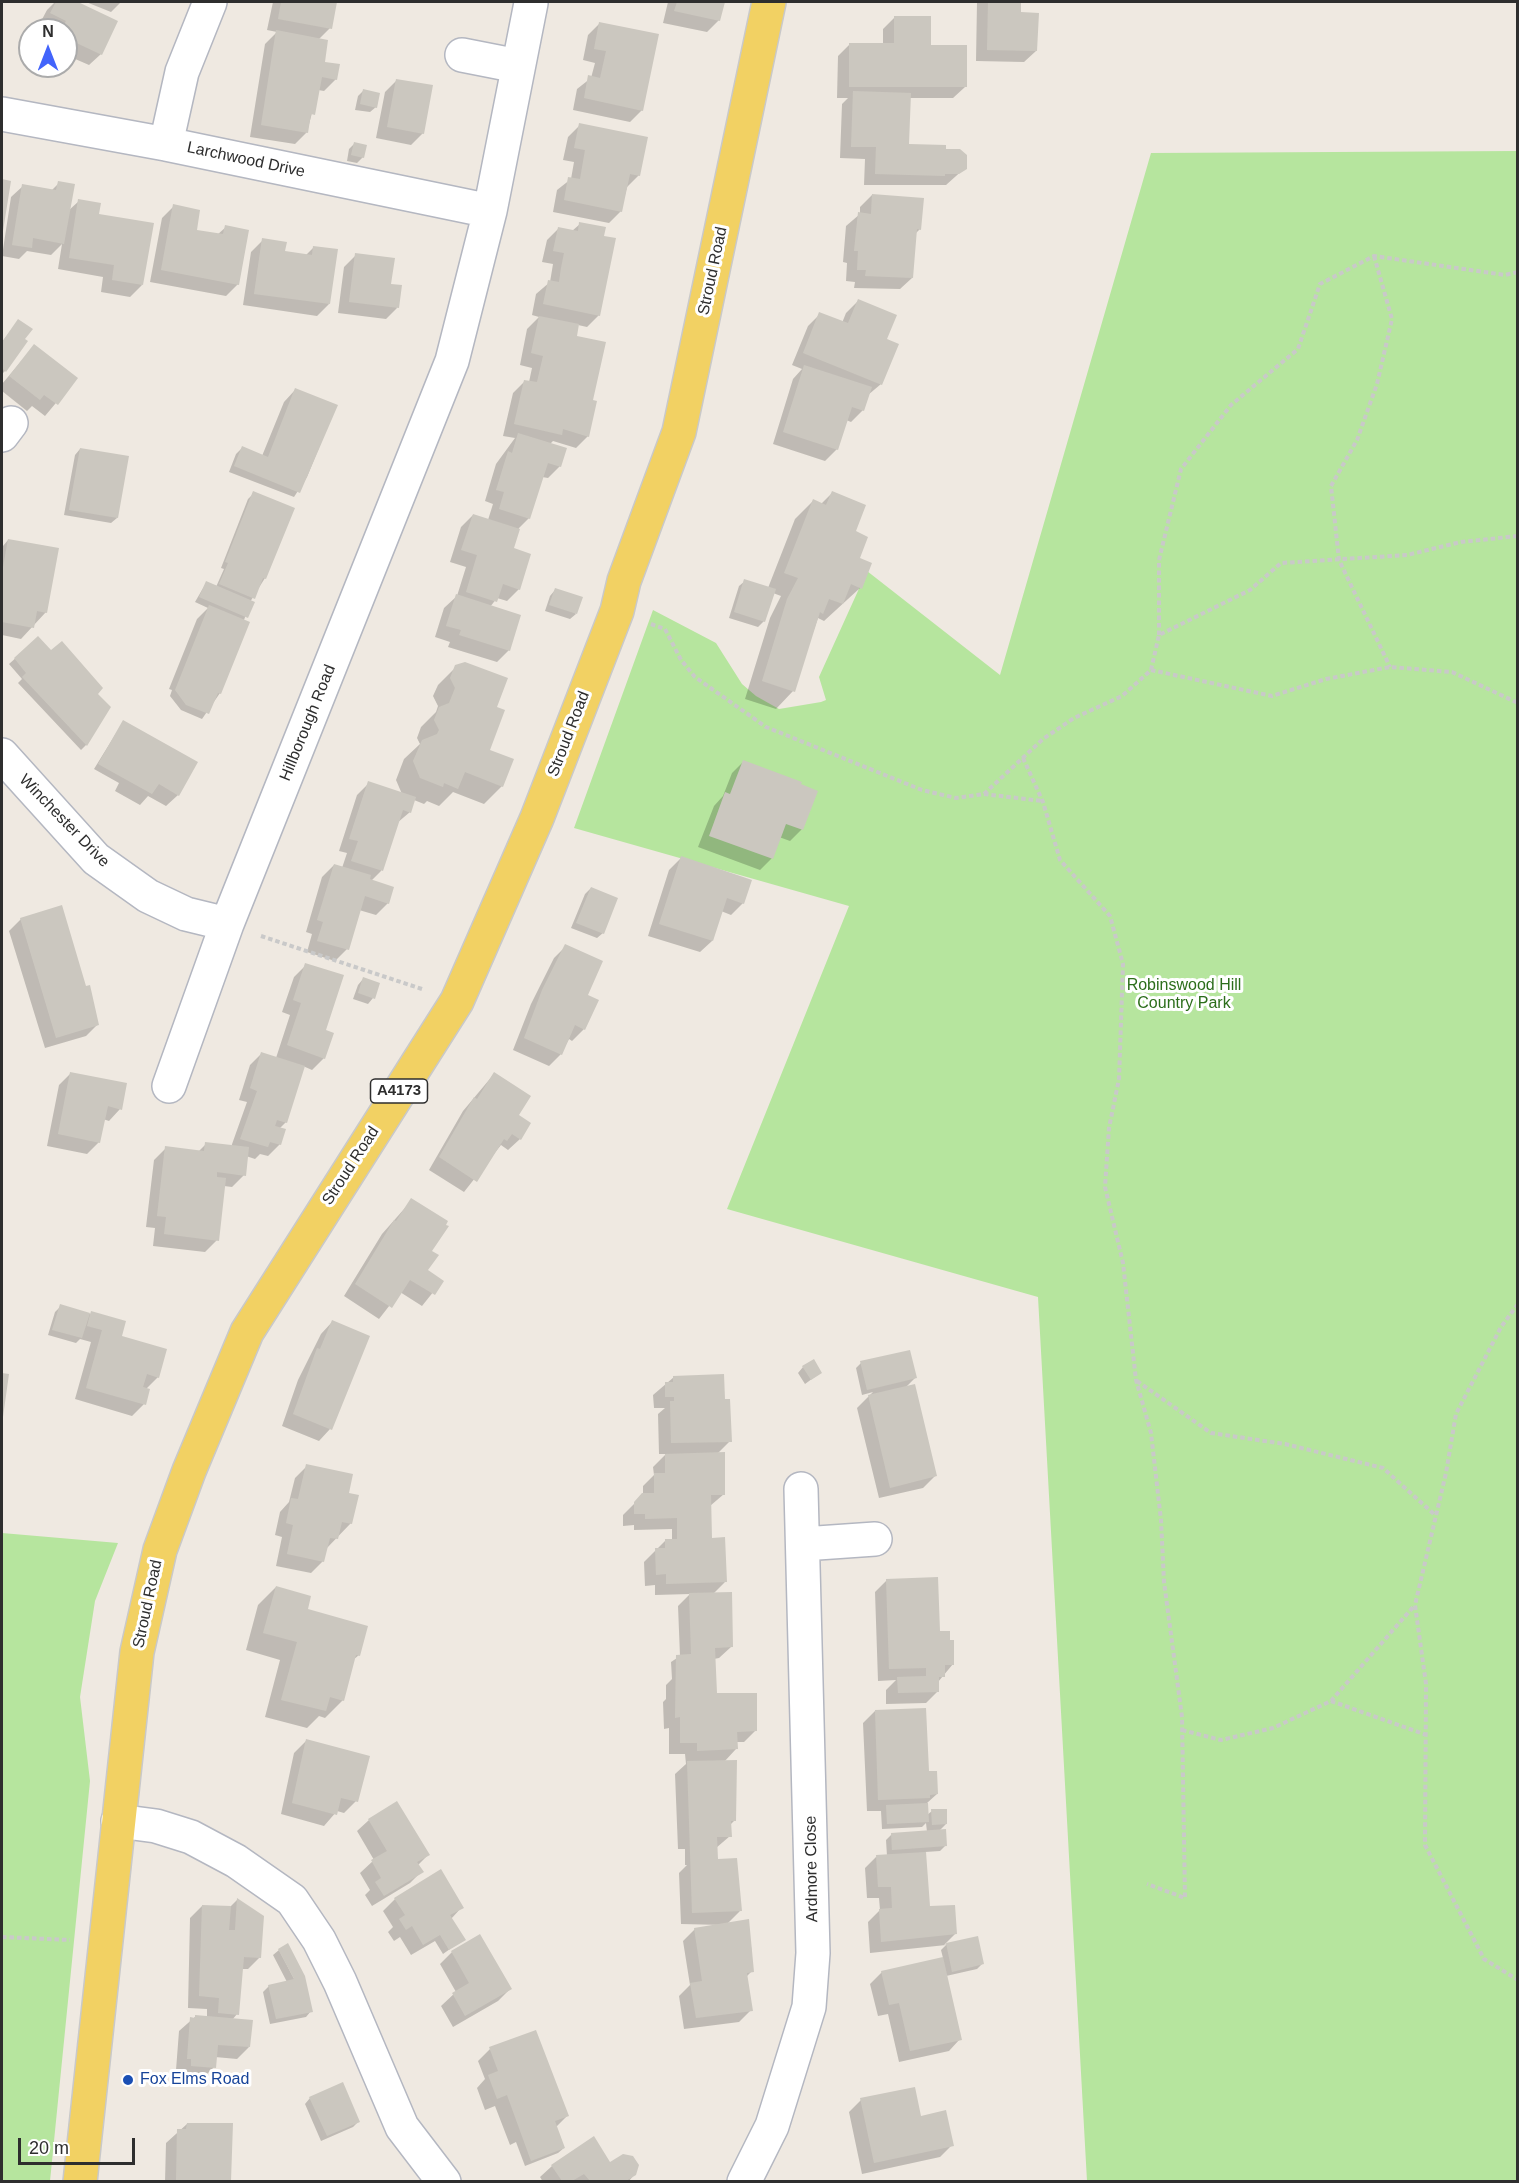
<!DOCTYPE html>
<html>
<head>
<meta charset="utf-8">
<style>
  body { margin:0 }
  #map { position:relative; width:1519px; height:2183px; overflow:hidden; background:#efe9e1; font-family:Helvetica,sans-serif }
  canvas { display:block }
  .frame { position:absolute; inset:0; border:3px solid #2e2e2e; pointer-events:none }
  .north { position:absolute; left:18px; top:18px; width:60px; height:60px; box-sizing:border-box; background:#fff; border:2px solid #ababab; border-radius:50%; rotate:0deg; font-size:16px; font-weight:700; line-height:24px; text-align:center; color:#2e2e2e }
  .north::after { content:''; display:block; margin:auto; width:21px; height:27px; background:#4264fb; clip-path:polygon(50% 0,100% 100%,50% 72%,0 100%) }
  .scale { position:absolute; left:18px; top:2138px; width:117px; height:27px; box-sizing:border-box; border:3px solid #2e2e2e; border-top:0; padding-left:8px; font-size:18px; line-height:21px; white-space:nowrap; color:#2e2e2e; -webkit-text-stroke:4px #fff; paint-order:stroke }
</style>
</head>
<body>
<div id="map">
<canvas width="1519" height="2183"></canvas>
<div class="frame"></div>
<div class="north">N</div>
<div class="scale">20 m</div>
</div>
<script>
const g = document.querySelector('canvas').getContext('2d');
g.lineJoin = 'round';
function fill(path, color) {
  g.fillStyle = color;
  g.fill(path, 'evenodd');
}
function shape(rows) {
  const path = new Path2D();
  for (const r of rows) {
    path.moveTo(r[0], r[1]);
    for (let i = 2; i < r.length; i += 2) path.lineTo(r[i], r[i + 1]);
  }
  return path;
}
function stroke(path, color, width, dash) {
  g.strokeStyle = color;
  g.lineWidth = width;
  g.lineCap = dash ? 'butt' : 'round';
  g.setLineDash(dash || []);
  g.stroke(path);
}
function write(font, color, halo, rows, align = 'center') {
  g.font = font + ' Helvetica,sans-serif';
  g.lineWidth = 6;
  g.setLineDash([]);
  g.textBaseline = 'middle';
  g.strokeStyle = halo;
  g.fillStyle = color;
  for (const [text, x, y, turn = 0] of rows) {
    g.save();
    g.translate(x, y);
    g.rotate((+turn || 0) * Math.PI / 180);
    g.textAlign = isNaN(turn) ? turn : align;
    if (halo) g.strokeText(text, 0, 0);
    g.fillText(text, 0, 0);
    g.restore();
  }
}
fill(shape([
  [1517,151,1517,2181,1087,2181,1038,1297,727,1209,849,906,574,828,653,610,716,643,742,684,756,696,779,709,821,702,826,700,819,677,867,571,1000,675,1151,153],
  [2,1533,118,1543,95,1601,80,1697,90,1781,50,2181,2,2181]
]), '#b6e59e');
fill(shape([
  [55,2,73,5,101,54,89,65,66,55,66,30,50,30,39,25,47,10],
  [86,2,121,2,111,12],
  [273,2,335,2,330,28,319,39,323,63,336,79,324,91,318,90,307,132,295,144,250,137,265,44,277,32,267,30],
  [668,2,723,2,719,20,707,32,663,23],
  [977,2,1020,2,1019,14,1036,51,1024,62,976,61],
  [895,17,929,46,965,87,953,98,909,98,908,146,944,151,965,168,946,185,864,185,865,159,840,158,842,104,848,98,837,98,838,56,850,44,883,45,883,29],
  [600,23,642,110,630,122,573,110,577,89,591,78,595,63,583,60,588,35],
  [397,80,423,133,411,145,376,138,385,92],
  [363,91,376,107,370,112,355,110,358,96],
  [580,125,639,175,627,187,621,211,609,223,553,212,557,190,571,179,574,162,563,160,568,137],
  [354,144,363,157,357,163,347,161,349,149],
  [2,181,10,182,2,229],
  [59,183,68,211,79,201,97,215,142,285,130,297,101,292,103,277,58,269,62,244,51,255,27,251,19,259,2,256,11,197,23,186,51,191],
  [872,195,920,229,915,234,912,278,900,289,854,288,855,282,846,281,847,263,843,262,846,226,860,214,860,207],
  [174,206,195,231,217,235,226,227,238,284,226,296,150,282,162,218],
  [580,224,599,315,587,327,578,325,575,337,591,401,588,436,576,448,553,441,550,444,560,466,548,478,542,477,529,518,519,528,512,549,519,589,507,601,497,598,490,607,509,650,497,662,448,647,450,642,435,637,444,608,457,596,466,567,450,562,461,527,473,515,488,520,493,504,485,501,496,464,515,438,503,436,513,393,525,381,529,382,532,368,520,365,527,329,539,317,532,315,536,294,550,282,553,264,542,262,547,240,559,228,572,231],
  [263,240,284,253,305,256,314,247,329,304,317,316,243,305,251,252],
  [356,255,389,285,397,308,386,319,338,313,344,267],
  [858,301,885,340,881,384,868,395,863,410,851,422,846,420,837,449,825,461,773,444,793,379,802,369,792,365,808,326,820,314,842,323,846,313],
  [18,321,5,371,2,374,2,342],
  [34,346,76,379,45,416,32,406,27,411,2,391,2,384],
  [295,390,336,406,307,477,294,497,229,472,236,454,242,448,262,456,284,402],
  [80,449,117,518,111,523,64,515,75,455],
  [254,493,265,578,250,602,220,693,202,719,181,710,170,696,172,690,169,689,197,619,208,608,195,602,206,583,216,587,224,569,221,568,248,499],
  [832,493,854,532,860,588,824,621,818,618,793,691,776,709,745,699,770,618,781,596,773,593,764,621,758,627,729,618,739,586,745,581,768,588,795,519,813,501,821,504],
  [8,540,46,612,21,639,2,635,2,553,3,546],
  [555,590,576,614,570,619,545,611,550,596],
  [38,638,96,694,86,745,81,750,18,683,22,679,9,664],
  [456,667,495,708,488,751,502,786,484,804,453,792,439,806,427,801,424,804,414,800,410,812,397,823,381,871,371,881,388,903,376,915,359,910,347,949,335,961,307,952,312,934,306,932,322,877,334,865,342,868,347,853,339,851,357,795,369,783,402,794,396,780,404,759,420,744,417,738,421,727,436,712,438,706,433,696,438,685],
  [123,722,178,795,166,806,148,796,140,805,115,791,119,783,94,769],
  [744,761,802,829,790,841,779,837,772,858,760,870,698,847,714,806,723,796,732,773],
  [681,858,743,903,731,915,721,911,712,941,700,952,648,936,669,870],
  [591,888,603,933,597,938,571,928,585,894],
  [21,919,98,1024,86,1036,45,1048,9,931],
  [566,946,586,996,584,1029,572,1041,569,1039,561,1054,549,1066,513,1050,531,1004,554,958],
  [306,965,324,1031,324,1058,312,1070,303,1066,286,1122,279,1129,280,1144,268,1156,260,1154,255,1159,246,1156,244,1175,232,1187,224,1186,217,1240,205,1252,153,1246,155,1228,146,1227,154,1160,166,1148,198,1152,206,1144,231,1147,247,1102,239,1100,250,1065,261,1054,276,1058,290,1015,282,1012,294,977],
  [363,979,373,998,368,1004,353,999,358,985],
  [71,1073,120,1109,109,1121,103,1119,99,1142,87,1154,47,1146,59,1085],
  [494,1074,517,1116,520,1139,508,1150,501,1145,464,1192,429,1170,463,1111],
  [412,1200,430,1252,426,1271,442,1281,422,1306,400,1292,379,1319,344,1296,382,1234],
  [61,1306,90,1314,92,1313,120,1337,158,1377,146,1389,144,1404,132,1416,75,1399,91,1342,80,1339,76,1343,48,1335,55,1312],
  [332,1322,330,1429,319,1441,282,1426,298,1380,321,1334],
  [861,1363,915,1378,906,1387,935,1476,923,1488,879,1498,857,1408,873,1392,862,1395,856,1368],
  [803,1367,820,1373,805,1384,798,1373],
  [2,1375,7,1376,2,1416],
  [674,1377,724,1401,730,1441,717,1454,724,1494,710,1506,711,1539,725,1582,713,1594,731,1647,719,1658,714,1659,715,1694,756,1730,744,1742,736,1742,736,1749,724,1762,734,1821,730,1825,730,1836,716,1848,717,1861,740,1911,727,1924,747,1921,752,1953,750,1955,752,1971,746,1977,751,2010,739,2022,684,2029,679,1996,690,1985,683,1941,695,1929,723,1925,681,1924,679,1873,687,1865,685,1865,685,1849,678,1849,675,1774,686,1764,685,1754,669,1754,669,1728,664,1729,663,1702,666,1699,666,1685,672,1679,671,1662,680,1656,678,1606,690,1594,655,1595,655,1585,645,1586,644,1562,666,1540,672,1540,672,1529,634,1530,634,1525,623,1526,623,1515,643,1495,643,1486,654,1475,653,1467,666,1454,659,1454,658,1414,665,1408,654,1408,653,1395],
  [307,1466,348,1495,351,1523,326,1549,323,1561,311,1573,276,1566,282,1537,275,1535,280,1512,289,1502,295,1478],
  [887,1580,939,1632,953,1664,938,1682,938,1691,926,1703,886,1704,886,1690,896,1680,878,1681,875,1592],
  [276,1587,359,1655,353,1660,343,1700,325,1718,319,1716,307,1728,265,1717,280,1660,246,1650,258,1605],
  [875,1711,927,1773,937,1794,927,1803,927,1815,932,1811,946,1824,939,1831,946,1845,940,1851,925,1852,928,1908,956,1933,944,1945,977,1937,983,1963,977,1969,946,1976,960,2039,949,2051,899,2062,888,2014,878,2016,870,1984,882,1972,943,1958,941,1950,946,1945,870,1953,868,1922,880,1910,879,1898,867,1898,865,1868,876,1857,887,1856,886,1840,892,1834,927,1832,926,1823,922,1827,882,1829,881,1811,867,1811,863,1723],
  [306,1741,356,1801,344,1813,337,1811,324,1826,281,1814,294,1753],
  [369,1820,429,1854,418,1865,422,1871,410,1883,372,1906,365,1895,370,1890,360,1873,374,1860,357,1831],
  [395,1899,462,1907,451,1919,464,1939,443,1954,435,1941,411,1955,400,1937,394,1941,388,1932,393,1927,383,1911],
  [237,1900,260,1957,248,1969,242,1969,237,2014,232,2020,249,2047,237,2059,215,2057,214,2067,202,2079,180,2077,180,2071,176,2070,179,2031,196,2016,207,2017,207,2009,188,2008,190,1918,202,1906,229,1908],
  [279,1950,311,2011,306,2017,270,2024,263,1992,269,1986,287,1982,273,1955],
  [454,1950,510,1989,498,2001,453,2027,441,2006,456,1992,440,1964],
  [490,2049,567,2116,556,2127,564,2148,558,2153,525,2166,516,2142,510,2145,495,2106,485,2110,477,2088,485,2079,478,2061],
  [310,2098,358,2122,353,2127,321,2141,305,2104],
  [861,2100,920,2118,952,2145,940,2157,862,2174,849,2112],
  [187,2124,231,2125,230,2181,245,2182,165,2182,166,2143],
  [610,2164,635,2174,628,2182,543,2182,540,2177,552,2166]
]), '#0003');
fill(shape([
  [56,2,78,2,118,21,102,55,66,38,66,30,61,30,66,21,50,13],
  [281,2,337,2,332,29,278,19],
  [677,2,725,2,720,21,674,11],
  [988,2,1021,2,1021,12,1039,13,1037,51,987,50],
  [894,16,931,16,931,45,967,45,967,87,849,87,849,43,894,43],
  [599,22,659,34,643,111,584,98,588,75,600,78,606,51,594,49],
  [276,30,328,40,325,62,340,64,337,80,322,77,315,115,311,114,308,133,261,125],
  [396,79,433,85,424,134,387,127],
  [363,89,380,93,377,108,360,104],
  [853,91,911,93,909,144,946,145,946,149,960,149,967,155,967,169,959,174,945,174,945,176,875,174,876,147,851,147],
  [579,123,648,137,640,176,630,174,622,212,564,200,568,177,580,179,585,150,574,148],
  [354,142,367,145,364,158,351,155],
  [2,179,11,181,3,231,2,231],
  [58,181,75,184,64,244,33,238,32,248,12,245,22,184,56,190],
  [872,194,924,198,921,230,917,229,913,278,865,276,866,270,857,270,858,251,854,251,858,212,871,214],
  [78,199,101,203,99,214,154,223,143,285,112,280,114,265,69,258],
  [173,204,200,210,197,230,223,234,225,225,249,230,239,285,161,270],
  [579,222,606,227,604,236,616,238,600,316,543,304,548,280,559,282,561,268,564,253,553,251,558,227,578,231],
  [262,238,287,242,285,251,312,255,313,246,338,249,330,304,254,294],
  [355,253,395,258,391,284,402,285,399,308,349,302],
  [858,299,897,315,887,339,899,344,882,385,803,353,819,312,848,323],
  [539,316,579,324,577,336,606,342,593,400,597,401,589,437,563,429,562,435,514,424,524,380,537,382,543,356,531,353],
  [18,319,33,329,25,339,28,341,6,372,2,368,2,342],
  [34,344,78,378,58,405,44,395,40,400,9,376],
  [804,365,872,387,864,411,852,407,838,450,783,432],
  [295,388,338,405,300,493,234,466,242,446,268,457],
  [518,433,567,448,561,467,548,463,530,519,499,509,504,492,496,490,508,451,512,453],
  [80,448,129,456,118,518,69,510],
  [253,491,295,508,266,579,263,578,255,599,219,584,228,563,225,562],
  [832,491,866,505,856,531,868,537,860,558,872,563,862,589,851,584,843,604,829,599,823,614,820,612,795,692,762,681,787,599,798,578,784,573,813,499,826,505],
  [473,514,520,529,514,548,531,554,520,590,503,584,497,602,466,592,477,555,461,550],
  [8,539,59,548,47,613,37,611,34,628,2,622,2,573],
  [744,579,776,589,765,622,734,612],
  [206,581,255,602,248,618,199,597],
  [555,588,583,597,577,614,549,605],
  [456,594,521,615,510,651,459,635,461,630,446,626],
  [209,605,250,622,221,694,218,693,209,714,186,705,175,690],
  [38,636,51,650,62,641,103,688,98,694,111,707,87,746,22,677,26,673,14,658],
  [465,662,508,678,497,707,505,710,490,750,514,759,503,787,465,772,458,789,444,783,443,787,420,778,413,761,422,740,437,734,439,730,434,720,439,707,449,703,455,688,450,678,455,665],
  [123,720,198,762,179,796,159,784,152,794,98,764],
  [743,760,802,782,801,784,818,791,803,830,786,824,773,859,709,836,725,792,730,794],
  [368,781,416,797,411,813,403,810,383,871,351,861,358,841,349,839],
  [681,856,752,880,744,904,727,898,713,941,659,924],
  [334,864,371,875,370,879,394,887,389,904,365,896,349,950,317,941,323,922,317,920],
  [591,887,618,898,604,934,576,923],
  [62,905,86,986,90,985,99,1025,56,1038,20,918],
  [565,944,603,961,588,995,599,1000,585,1030,575,1025,562,1055,524,1038,542,990],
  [305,963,344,975,326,1030,334,1033,325,1059,287,1045,301,1003,293,1000],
  [363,977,380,983,375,999,358,993],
  [261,1052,305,1066,287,1123,277,1120,275,1126,286,1129,281,1145,270,1142,268,1147,240,1139,257,1091,250,1088],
  [70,1072,127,1083,122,1110,108,1106,100,1143,58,1134],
  [494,1072,531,1096,519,1115,531,1123,521,1140,512,1134,507,1141,504,1139,477,1182,439,1157,474,1097,477,1099],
  [205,1142,249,1147,246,1176,217,1172,217,1177,226,1178,219,1241,164,1234,166,1217,157,1216,165,1146,204,1151],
  [411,1198,448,1221,446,1225,449,1226,432,1251,439,1255,428,1270,444,1281,435,1295,410,1280,392,1308,355,1284,394,1220,396,1221],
  [60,1304,90,1313,82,1338,52,1330],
  [91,1311,126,1321,122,1336,167,1349,159,1378,147,1374,143,1387,150,1389,146,1405,86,1388,102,1330,87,1326],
  [332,1320,370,1336,332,1430,293,1414,317,1348,320,1349],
  [910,1350,917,1378,867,1390,860,1361],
  [814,1359,822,1373,811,1380,802,1366],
  [2,1373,9,1374,3,1417,2,1417],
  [724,1374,725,1399,730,1399,732,1442,671,1443,670,1401,674,1401,674,1397,665,1397,665,1382,673,1382,673,1376],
  [915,1384,937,1476,890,1488,868,1395],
  [725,1452,725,1495,711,1495,712,1538,725,1537,727,1582,666,1584,666,1574,656,1575,655,1548,665,1548,665,1539,677,1539,677,1518,645,1519,645,1514,634,1514,634,1502,642,1493,654,1493,654,1473,665,1473,665,1454],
  [306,1464,353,1474,349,1493,359,1495,352,1524,342,1522,338,1539,330,1538,324,1562,287,1554,293,1525,286,1523,291,1498,298,1499],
  [938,1577,940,1631,950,1631,950,1640,954,1640,954,1665,945,1665,945,1677,939,1677,939,1692,898,1693,897,1677,926,1676,926,1668,889,1669,886,1579],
  [276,1586,311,1596,308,1609,368,1626,360,1656,356,1655,344,1701,330,1697,326,1711,281,1700,297,1642,263,1633],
  [732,1592,733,1647,715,1648,717,1693,757,1693,757,1731,737,1732,738,1749,697,1751,697,1743,680,1743,680,1717,675,1718,676,1655,691,1654,689,1593],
  [926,1708,929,1771,937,1771,938,1794,930,1795,930,1798,878,1800,875,1710],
  [306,1739,370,1756,358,1802,341,1798,337,1815,292,1803],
  [737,1760,736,1821,731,1821,732,1837,717,1837,718,1859,737,1858,742,1911,692,1913,687,1761],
  [397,1801,430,1855,417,1862,424,1872,384,1896,375,1882,381,1878,371,1860,387,1851,368,1819],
  [928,1803,929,1822,887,1824,886,1805],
  [931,1809,947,1809,947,1824,932,1825],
  [946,1829,947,1846,892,1850,891,1833],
  [926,1852,930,1906,955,1905,957,1934,881,1942,879,1909,892,1908,891,1887,878,1887,876,1855],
  [441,1869,464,1908,450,1915,466,1940,449,1950,440,1935,423,1945,412,1926,406,1930,399,1919,405,1915,394,1898],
  [237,1898,264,1916,261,1958,244,1957,239,2015,218,2013,219,1998,199,1996,202,1905,231,1906,229,1930,235,1930],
  [749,1919,754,1972,747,1973,753,2011,696,2018,690,1983,702,1981,694,1928],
  [480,1934,512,1989,465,2016,452,1993,469,1983,451,1951],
  [978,1936,984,1964,952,1972,946,1943],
  [288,1943,305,1976,313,2012,276,2019,268,1985,294,1979,278,1949],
  [943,1957,962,2040,910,2051,899,2003,889,2005,881,1971],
  [195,2015,253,2020,250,2047,218,2045,216,2068,191,2066,191,2059,187,2059,190,2017,195,2018],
  [536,2030,569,2116,555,2121,565,2148,531,2161,507,2095,497,2099,488,2075,498,2071,489,2047],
  [343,2082,360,2122,327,2136,309,2097],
  [915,2087,921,2116,946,2110,954,2146,874,2163,860,2098],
  [187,2123,233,2123,231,2181,176,2181,177,2129,186,2129],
  [594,2136,610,2162,623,2154,633,2156,639,2165,636,2175,626,2181,590,2181,584,2174,572,2181,562,2181,551,2165]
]), '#cbc7bf');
const minor = shape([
  [462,55,518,66],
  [2,114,166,144,490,211],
  [166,144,182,72,210,2],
  [2,435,11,423],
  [2,755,96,859,148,896,186,914,227,924],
  [169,1086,227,924,452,361,490,211,531,3],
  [803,1544,875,1539],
  [118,1821,156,1826,191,1837,236,1861,292,1900,319,1940,340,1982,402,2127,444,2182],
  [744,2182,772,2126,809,2007,813,1953,801,1489]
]);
const primary = shape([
  [80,2182,137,1652,160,1550,189,1471,247,1332,457,1001,537,818,617,611,624,581,679,432,769,2]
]);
stroke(minor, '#b4b7c1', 36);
stroke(primary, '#c9c9c9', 36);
stroke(shape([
  [1374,256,1392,319,1377,384,1357,440,1331,486,1339,560,1390,667],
  [651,624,665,629,681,660,695,677,766,727,922,790,956,798,984,794,1042,801],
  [1159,635,1159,560,1181,469,1231,405,1298,349,1320,284,1374,256,1505,275,1518,272],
  [1151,670,1272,696,1326,679,1390,667,1452,672,1518,703],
  [1023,758,1043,802,1060,860,1110,916,1123,964,1119,1079,1109,1128,1105,1187,1123,1263,1136,1380,1151,1433,1161,1520,1164,1582,1182,1717,1185,1898,1147,1884],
  [984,794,1043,739,1074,718,1122,696,1151,670,1159,635,1250,590,1281,563,1407,555,1461,542,1518,536],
  [261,936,422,989],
  [1518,1304,1501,1327,1456,1414,1446,1473,1415,1605,1426,1684,1425,1845,1484,1959,1518,1980],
  [1137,1381,1211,1433,1285,1444,1383,1468,1435,1515],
  [1331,1701,1427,1735],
  [1182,1730,1221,1740,1273,1728,1331,1701,1414,1606],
  [2,1937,70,1940]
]), '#c9c9c9', 4, [4.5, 3]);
stroke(minor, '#fff', 33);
stroke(primary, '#f2d163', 33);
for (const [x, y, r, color] of [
  [128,2080,6,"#1a4fb4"]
]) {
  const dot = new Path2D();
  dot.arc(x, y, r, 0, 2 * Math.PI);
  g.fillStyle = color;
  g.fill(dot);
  stroke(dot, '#fff', 2);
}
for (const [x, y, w] of [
  [399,1091,57]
]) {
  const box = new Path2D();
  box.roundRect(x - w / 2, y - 12, w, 24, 4.5);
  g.fillStyle = '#fff';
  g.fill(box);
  stroke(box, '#2e2e2e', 1.5);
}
write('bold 15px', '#2e2e2e', null, [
  ["A4173",399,1091]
]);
write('16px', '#2e2e2e', '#fff', [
  ["Larchwood Drive",246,160,12],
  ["Stroud Road",713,271,-78],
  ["Hillborough Road",308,723,-68],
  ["Stroud Road",569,734,-69],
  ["Winchester Drive",64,821,46],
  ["Stroud Road",351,1166,-57],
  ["Stroud Road",148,1604,-78],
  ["Ardmore Close",812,1869,-91]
]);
write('16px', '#2c6e1b', '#fff', [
  ["Robinswood Hill",1184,986],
  ["Country Park",1184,1004]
]);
write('16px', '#164399', '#fff', [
  ["Fox Elms Road",140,2080]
], 'left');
</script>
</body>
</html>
